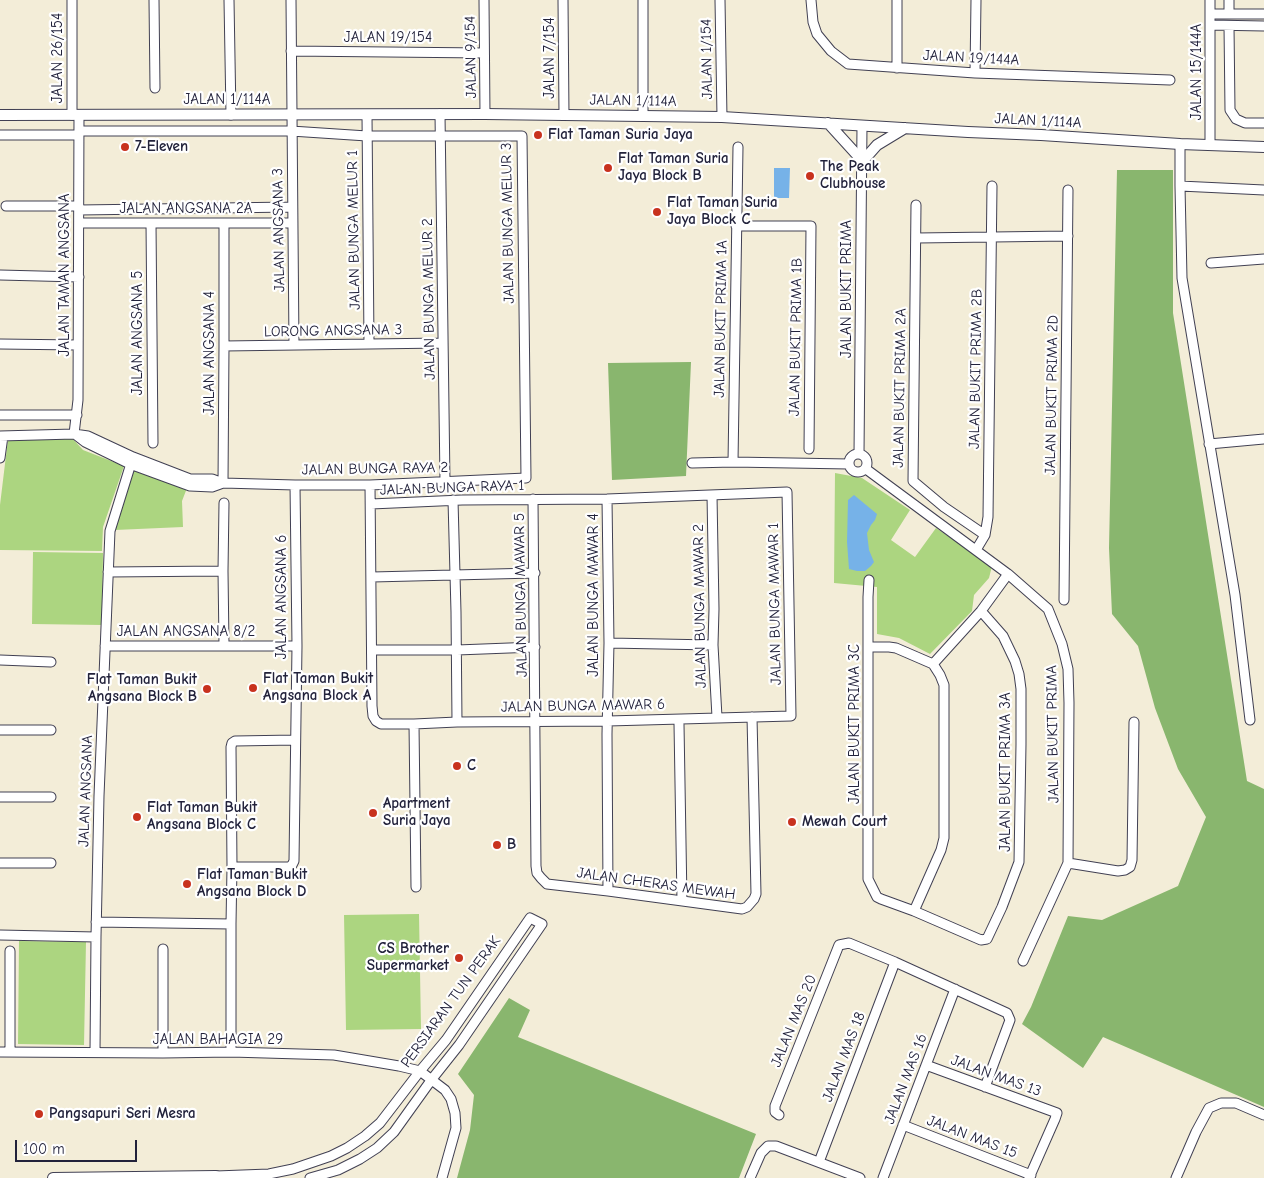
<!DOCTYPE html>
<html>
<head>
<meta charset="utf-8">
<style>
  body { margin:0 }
  #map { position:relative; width:1264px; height:1178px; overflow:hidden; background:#f3edd8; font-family:"Comic Neue",sans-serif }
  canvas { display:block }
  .scale { position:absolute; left:15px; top:1140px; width:122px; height:22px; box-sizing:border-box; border:2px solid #22223b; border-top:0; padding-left:6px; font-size:15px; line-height:18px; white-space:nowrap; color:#22223b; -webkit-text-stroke:4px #fff; paint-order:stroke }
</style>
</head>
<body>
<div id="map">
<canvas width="1264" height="1178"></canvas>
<div class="scale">100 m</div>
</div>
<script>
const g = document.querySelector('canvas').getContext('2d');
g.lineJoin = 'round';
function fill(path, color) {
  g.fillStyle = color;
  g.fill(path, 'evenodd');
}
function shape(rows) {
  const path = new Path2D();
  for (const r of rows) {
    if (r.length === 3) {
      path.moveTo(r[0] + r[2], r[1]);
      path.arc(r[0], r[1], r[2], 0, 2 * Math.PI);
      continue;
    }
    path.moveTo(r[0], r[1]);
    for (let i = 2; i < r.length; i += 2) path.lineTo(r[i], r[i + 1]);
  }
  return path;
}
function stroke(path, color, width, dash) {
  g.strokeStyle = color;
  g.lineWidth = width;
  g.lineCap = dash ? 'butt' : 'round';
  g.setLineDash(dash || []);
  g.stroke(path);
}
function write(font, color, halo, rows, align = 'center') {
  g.font = font + ' "Comic Neue",sans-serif';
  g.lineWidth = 4.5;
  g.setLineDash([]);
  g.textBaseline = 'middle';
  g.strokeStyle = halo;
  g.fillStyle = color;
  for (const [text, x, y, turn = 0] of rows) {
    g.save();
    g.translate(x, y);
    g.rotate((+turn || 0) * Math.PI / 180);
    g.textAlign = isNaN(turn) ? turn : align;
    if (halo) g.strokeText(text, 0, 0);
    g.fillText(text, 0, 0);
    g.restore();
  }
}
fill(shape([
  [72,438,83,450,124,466,103,527,102,551,0,550,0,505,8,439],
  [133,469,187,488,182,501,183,527,115,530],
  [835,473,862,478,910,510,891,540,915,557,936,528,992,566,989,578,974,595,972,611,930,654,899,638,877,634,877,587,834,583],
  [33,552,103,553,102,625,32,624],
  [419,914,421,1029,346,1030,344,915],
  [19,941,86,942,84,1045,18,1044]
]), '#acd580');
fill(shape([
  [1117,170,1173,170,1173,313,1247,781,1264,789,1264,1107,1103,1037,1083,1068,1022,1024,1031,1007,1068,916,1102,920,1178,886,1206,817,1178,769,1155,708,1138,646,1112,614,1109,548],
  [691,362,686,476,612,480,608,363],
  [509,998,530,1010,518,1037,756,1134,739,1178,457,1178,470,1130,474,1095,458,1074]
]), '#89b66e');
fill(shape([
  [774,168,790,168,789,198,774,198],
  [854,495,877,514,875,520,871,525,867,533,869,550,874,562,871,566,865,571,857,571,849,569,847,542,848,500]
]), '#76b2e8');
const minor = shape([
  [72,0,72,115],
  [154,0,155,88],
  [229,0,231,115],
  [291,0,294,345],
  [484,0,485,114],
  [563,0,564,115],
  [643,0,643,116],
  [720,0,722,117],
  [811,0,813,22,817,34,831,51,848,64,975,73,1170,80],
  [1210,14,1264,14],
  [1229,14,1229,0],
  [1210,25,1264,26],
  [1229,26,1230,110,1236,119,1245,123,1264,123],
  [291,51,484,53],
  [897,68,897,0],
  [975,73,976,0],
  [440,114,445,482],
  [367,115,369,344],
  [0,135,79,135],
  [1180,144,1180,186],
  [1210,144,1210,0],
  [916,205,913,481,944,507,985,535],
  [6,206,79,206],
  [79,210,292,207],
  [79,223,293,223],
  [151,223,153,443],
  [736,226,811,226,809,449],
  [917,238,1068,236],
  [1211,263,1264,259],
  [0,275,79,277],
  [0,344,78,345],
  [224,346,443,343],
  [0,415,77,415],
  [74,434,78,400,79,115],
  [76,435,85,442,130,464,190,486,212,487,223,483],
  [0,436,74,434,88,436,133,457,190,479,212,479,223,483,295,485,370,485,526,478,522,136,367,136,291,131,79,131],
  [1209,444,1264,439],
  [858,463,9],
  [859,454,862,126],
  [0,458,3,436],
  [733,462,738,147],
  [692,463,733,462,849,464],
  [866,469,1008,574,1048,609,1062,644,1068,669,1069,703,1068,863,1023,961],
  [223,483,224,346,224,223],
  [370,485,372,706,373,716,376,721,381,724,414,724,457,722,608,721,791,716,787,492,607,499,462,500,371,504],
  [712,495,714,609,713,645,717,717],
  [533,499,536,866,537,873,541,878,547,884,608,891,742,909,747,907,754,899,756,894,752,717],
  [607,499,609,643,607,734,608,891],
  [453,500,456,612,457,722],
  [224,503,223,571,224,645],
  [976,550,985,535,988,517,992,186],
  [108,572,223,571],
  [372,577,535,573],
  [869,580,868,597,868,879,877,897,881,899,914,911,981,940,987,939,1002,907,1019,862,1021,744,1021,689,1019,674,1015,661,1003,636,981,611],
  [1064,600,1068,190],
  [609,643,713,645],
  [105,646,297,646],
  [869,647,889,647,896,648,933,664,940,675,944,685,944,838,941,850,914,911],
  [372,650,457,650,535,647],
  [0,660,51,662],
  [933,664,981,611,1008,574],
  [1250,720,1235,595,1182,278,1180,186,1264,190],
  [414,724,416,887],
  [679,724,682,901],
  [0,730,51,730],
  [0,797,51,797],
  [0,863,51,863],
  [1068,863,1118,871,1125,870,1130,867,1132,860,1134,722],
  [232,867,289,867,292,865,294,861,297,646,295,485],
  [96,922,231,924],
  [0,935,96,937],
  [10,951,10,1051],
  [0,1052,163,1053,231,1052,334,1055,399,1066,420,1071,445,1090,451,1099,455,1113,456,1128,442,1178],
  [95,1052,96,937,99,796,110,531,133,457],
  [231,1052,231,924,232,867,231,747,232,743,235,741,295,740],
  [163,1053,163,949],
  [926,1065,1057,1113,1055,1119,1029,1178],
  [779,1115,775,1112,775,1106,839,945,849,943,895,962,1007,1013,1010,1020,985,1087],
  [903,1125,1031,1175],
  [819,1162,895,962],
  [216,1176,269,1174,293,1169,331,1156,347,1148,365,1136,380,1123,420,1071,446,1040,530,918,542,924,459,1045,432,1079,394,1132,377,1148,360,1159,338,1170,310,1178],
  [750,1178,761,1153,768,1146,776,1146,860,1178],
  [883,1178,955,989],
  [1176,1178,1196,1132,1209,1108,1221,1103,1236,1103,1264,1115]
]);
const tertiary = shape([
  [0,115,485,114,722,117,968,132,1041,135,1180,144,1264,147],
  [828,123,858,156,862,162,877,145,905,128],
  [53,1178,216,1176,217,1178]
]);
stroke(minor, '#414053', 11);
stroke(tertiary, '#414053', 12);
stroke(minor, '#fff', 9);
stroke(tertiary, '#fff', 10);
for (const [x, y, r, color] of [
  [538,135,5,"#c8321e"],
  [125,147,5,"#c8321e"],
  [608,168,5,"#c8321e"],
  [810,176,5,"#c8321e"],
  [657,212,5,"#c8321e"],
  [253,688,5,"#c8321e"],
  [207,689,5,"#c8321e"],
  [457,766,5,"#c8321e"],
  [373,813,5,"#c8321e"],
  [137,817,5,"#c8321e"],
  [792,822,5,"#c8321e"],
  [497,845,5,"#c8321e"],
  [187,884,5,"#c8321e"],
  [459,958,5,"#c8321e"],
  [39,1114,5,"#c8321e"]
]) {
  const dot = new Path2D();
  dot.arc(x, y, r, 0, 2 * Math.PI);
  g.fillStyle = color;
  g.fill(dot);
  stroke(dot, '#fff', 2);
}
write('15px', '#22223b', '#fff', [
  ["JALAN 19/154",388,38],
  ["JALAN 9/154",471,57,-91],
  ["JALAN 26/154",58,58,-90],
  ["JALAN 7/154",550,58,-90],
  ["JALAN 19/144A",971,58,3],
  ["JALAN 1/154",707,59,-91],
  ["JALAN 15/144A",1197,72,-90],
  ["JALAN 1/114A",227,100],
  ["JALAN 1/114A",633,101,1],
  ["JALAN 1/114A",1038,121,3],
  ["JALAN ANGSANA 2A",186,209],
  ["JALAN BUNGA MELUR 3",508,223,-91],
  ["JALAN ANGSANA 3",279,230,-91],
  ["JALAN BUNGA MELUR 1",354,230,-91],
  ["JALAN TAMAN ANGSANA",65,275,-90],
  ["JALAN BUKIT PRIMA",847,289,-90],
  ["JALAN BUNGA MELUR 2",429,299,-91],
  ["JALAN BUKIT PRIMA 1A",721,319,-89],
  ["LORONG ANGSANA 3",333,331,-1],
  ["JALAN ANGSANA 5",138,333,-90],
  ["JALAN BUKIT PRIMA 1B",796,337,-89],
  ["JALAN ANGSANA 4",210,353,-90],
  ["JALAN BUKIT PRIMA 2B",976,369,-89],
  ["JALAN BUKIT PRIMA 2A",900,388,-89],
  ["JALAN BUKIT PRIMA 2D",1052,395,-89],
  ["JALAN BUNGA RAYA 2",375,469,-1],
  ["JALAN BUNGA RAYA 1",452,488,-2],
  ["JALAN BUNGA MAWAR 5",521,595,-91],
  ["JALAN BUNGA MAWAR 4",594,595,-90],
  ["JALAN ANGSANA 6",282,597,-90],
  ["JALAN BUNGA MAWAR 1",775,604,-91],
  ["JALAN BUNGA MAWAR 2",700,606,-91],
  ["JALAN ANGSANA 8/2",186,632],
  ["JALAN BUNGA MAWAR 6",583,706,-1],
  ["JALAN BUKIT PRIMA 3C",855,724,-90],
  ["JALAN BUKIT PRIMA",1053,734,-91],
  ["JALAN BUKIT PRIMA 3A",1006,772,-90],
  ["JALAN ANGSANA",86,791,-88],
  ["JALAN CHERAS MEWAH",656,884,8],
  ["PERSIARAN TUN PERAK",451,1002,-54],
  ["JALAN MAS 20",794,1021,-68],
  ["JALAN BAHAGIA 29",218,1040],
  ["JALAN MAS 18",844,1057,-69],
  ["JALAN MAS 13",996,1076,20],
  ["JALAN MAS 16",906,1079,-69],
  ["JALAN MAS 15",972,1137,21]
]);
write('bold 15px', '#22223b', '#fff', [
  ["Flat Taman Suria Jaya",548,135],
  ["7-Eleven",135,147],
  ["Flat Taman Suria",618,159],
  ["Jaya Block B",618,176],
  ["The Peak",820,167],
  ["Clubhouse",820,184],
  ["Flat Taman Suria",667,203],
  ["Jaya Block C",667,220],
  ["Flat Taman Bukit",263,679],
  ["Angsana Block A",263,696],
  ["Flat Taman Bukit",197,680,"right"],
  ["Angsana Block B",197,697,"right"],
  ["C",467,766],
  ["Apartment",383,804],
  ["Suria Jaya",383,821],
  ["Flat Taman Bukit",147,808],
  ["Angsana Block C",147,825],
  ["Mewah Court",802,822],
  ["B",507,845],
  ["Flat Taman Bukit",197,875],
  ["Angsana Block D",197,892],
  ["CS Brother",449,949,"right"],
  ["Supermarket",449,966,"right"],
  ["Pangsapuri Seri Mesra",49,1114]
], 'left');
</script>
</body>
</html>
